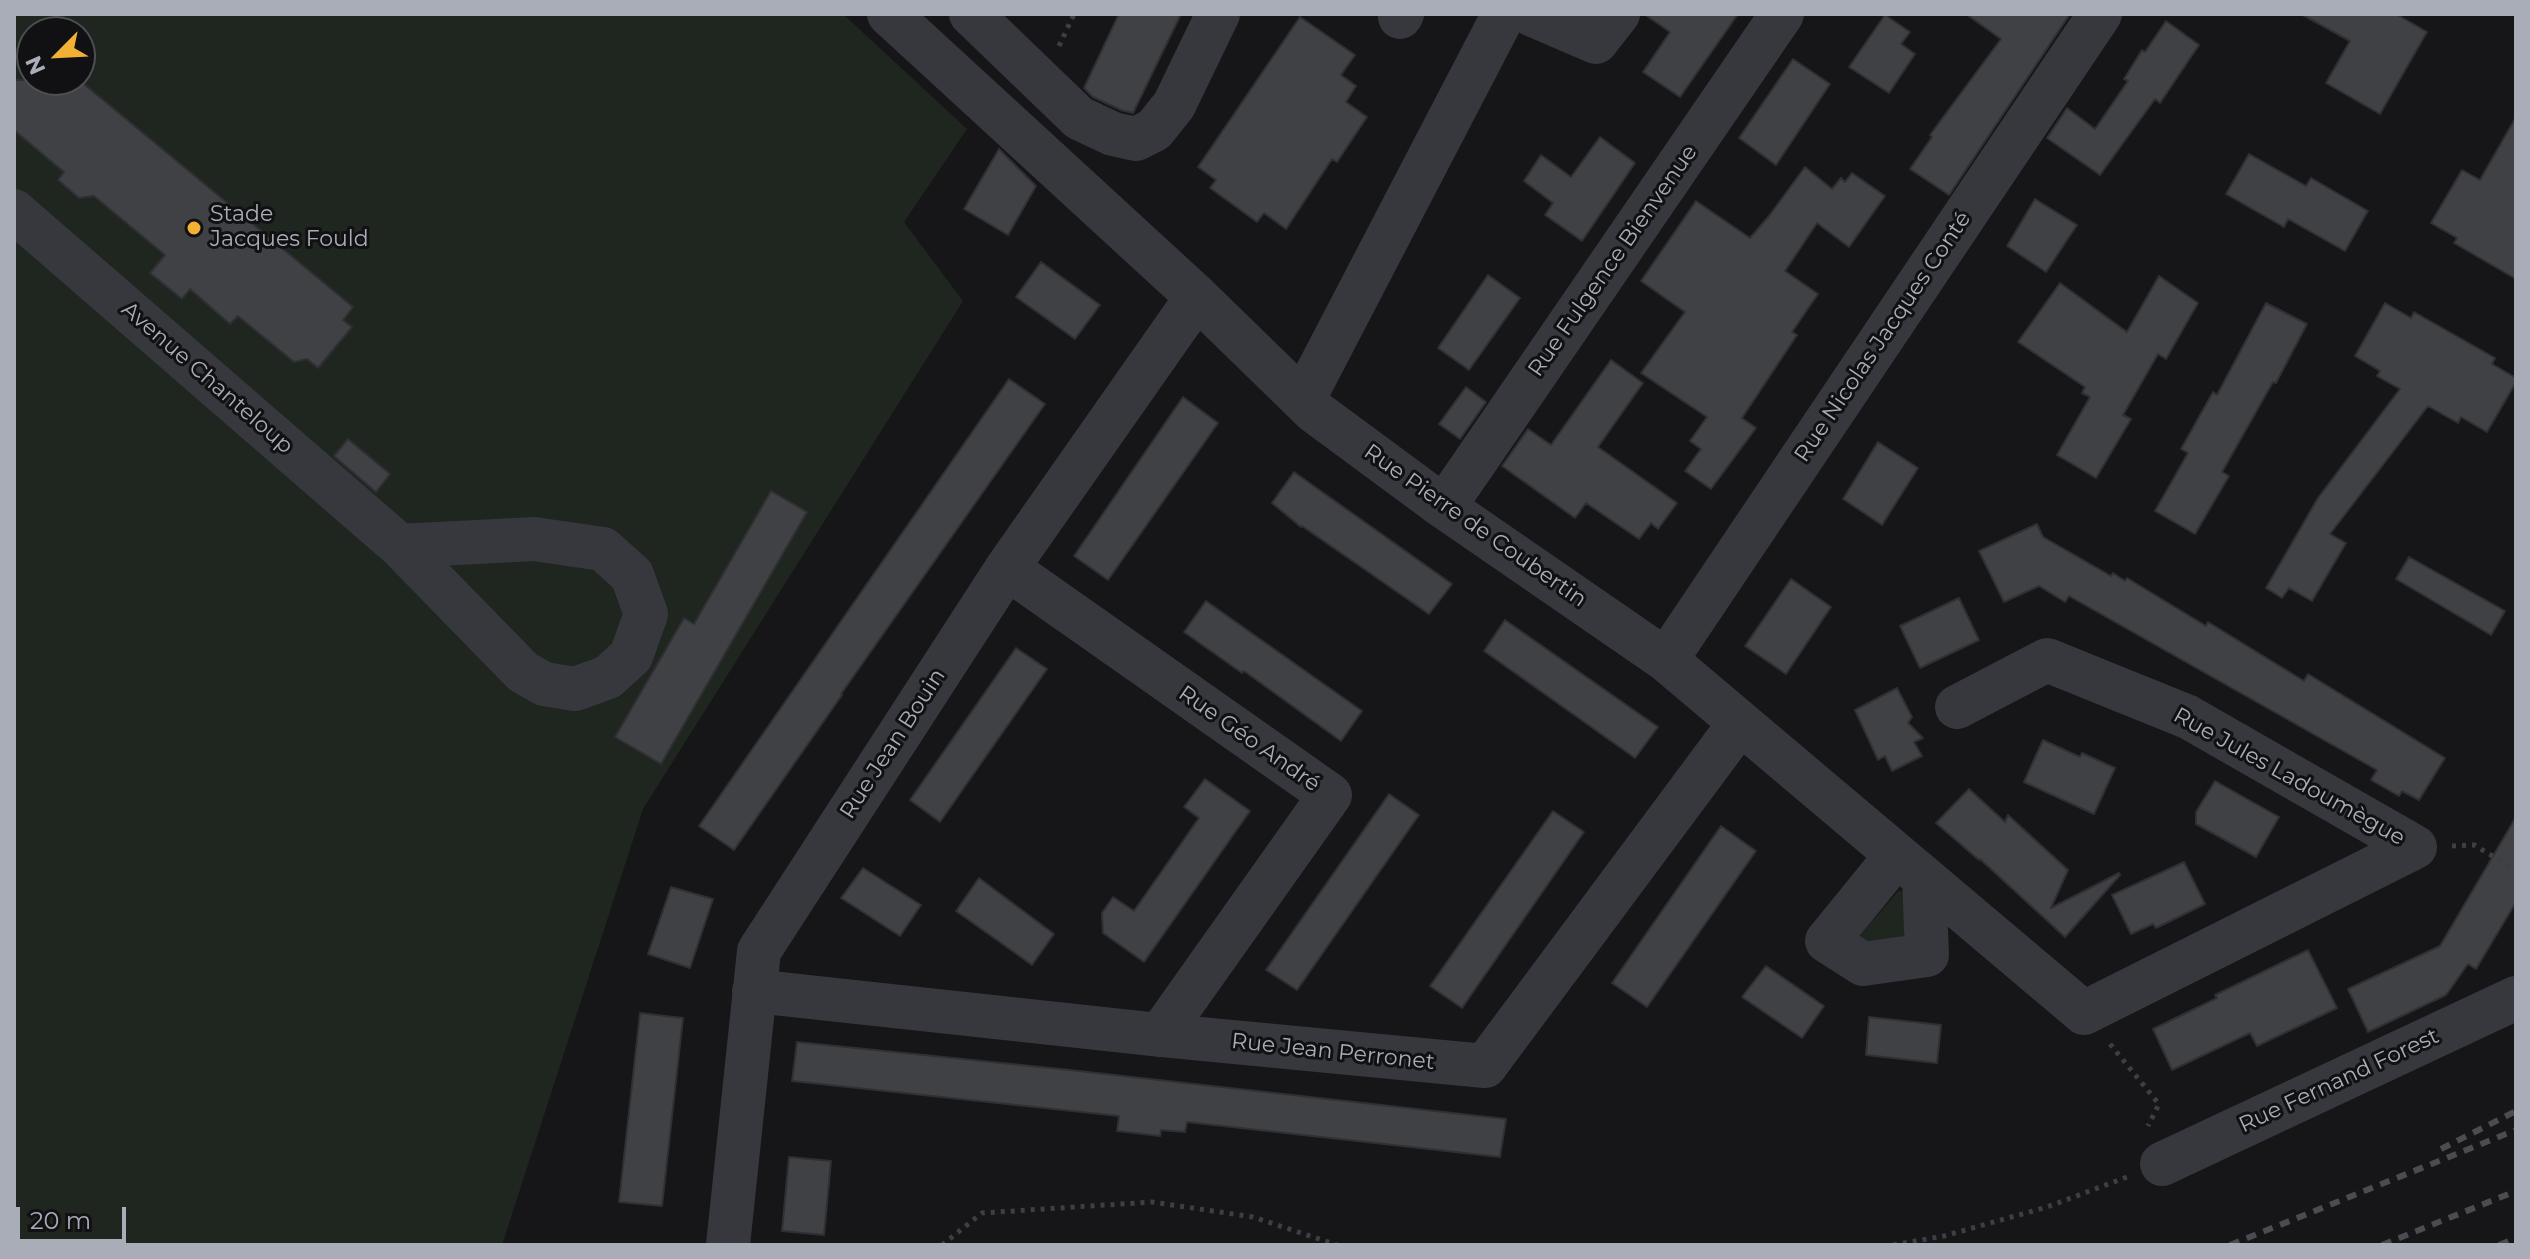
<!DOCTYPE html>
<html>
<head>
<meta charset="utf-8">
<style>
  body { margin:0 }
  #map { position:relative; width:2530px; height:1259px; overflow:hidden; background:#161618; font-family:Montserrat,sans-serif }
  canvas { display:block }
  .frame { position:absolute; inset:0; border:16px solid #a8adb8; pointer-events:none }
  .north { position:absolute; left:16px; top:16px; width:80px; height:80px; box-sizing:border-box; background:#111113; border:2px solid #4d4f55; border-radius:50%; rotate:246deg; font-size:22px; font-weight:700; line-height:32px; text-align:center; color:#a8adb8 }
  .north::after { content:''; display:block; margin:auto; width:28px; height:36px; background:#f2b134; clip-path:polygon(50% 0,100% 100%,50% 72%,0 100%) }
  .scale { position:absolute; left:16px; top:1207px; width:110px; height:36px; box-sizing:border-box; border:4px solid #a8adb8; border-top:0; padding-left:10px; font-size:24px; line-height:28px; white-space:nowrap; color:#a8adb8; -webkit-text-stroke:6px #111113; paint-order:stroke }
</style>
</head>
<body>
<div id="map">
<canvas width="2530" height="1259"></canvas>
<div class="frame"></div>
<div class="north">N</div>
<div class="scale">20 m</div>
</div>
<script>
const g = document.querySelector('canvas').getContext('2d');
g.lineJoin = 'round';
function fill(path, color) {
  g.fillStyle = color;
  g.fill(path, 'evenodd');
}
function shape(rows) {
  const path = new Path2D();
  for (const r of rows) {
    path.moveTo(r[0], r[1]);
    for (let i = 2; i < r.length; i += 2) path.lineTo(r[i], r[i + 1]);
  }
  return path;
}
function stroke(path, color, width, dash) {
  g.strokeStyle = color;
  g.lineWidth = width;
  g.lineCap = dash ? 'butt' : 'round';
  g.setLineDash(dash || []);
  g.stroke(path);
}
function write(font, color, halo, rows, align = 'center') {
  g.font = font + ' Montserrat,sans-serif';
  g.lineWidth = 6;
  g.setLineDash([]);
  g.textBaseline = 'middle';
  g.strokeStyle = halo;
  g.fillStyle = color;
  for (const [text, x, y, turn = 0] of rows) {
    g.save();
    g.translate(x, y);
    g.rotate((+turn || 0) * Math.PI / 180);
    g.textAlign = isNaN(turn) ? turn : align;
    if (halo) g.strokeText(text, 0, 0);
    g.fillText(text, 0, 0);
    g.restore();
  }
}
fill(shape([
  [14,14,843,14,967,129,904,222,963,301,643,809,502,1245,14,1245],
  [32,32,80,32,80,80,32,80],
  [1899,890,1907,895,1905,928,1899,959,1858,938]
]), '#1e261f');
const building = shape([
  [1119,14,1181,14,1133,113,1121,110,1093,97,1084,88,1119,14],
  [1644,14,1738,14,1680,97,1643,72,1670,32,1644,14],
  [1966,14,2070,14,1949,195,1910,169,1932,137,1930,135,2001,39,1966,14],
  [2301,14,2396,14,2427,32,2380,114,2326,83,2350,41,2301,14],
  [1885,15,1910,32,1901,44,1915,54,1889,93,1849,67,1885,15],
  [1300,17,1355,55,1341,75,1356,86,1346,102,1367,117,1337,162,1332,159,1286,229,1264,213,1257,222,1210,188,1216,180,1198,167,1300,17],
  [2166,21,2199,45,2160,103,2155,99,2100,175,2047,138,2067,108,2095,129,2128,81,2124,79,2142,50,2145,52,2166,21],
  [1793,59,1830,84,1776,165,1739,138,1793,59],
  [14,80,79,80,353,307,343,320,352,327,318,368,307,359,294,362,238,316,230,324,190,289,182,299,150,273,165,255,94,196,79,198,58,180,64,172,14,130,14,80],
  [2516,117,2516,279,2454,243,2457,238,2431,223,2462,170,2480,180,2516,117],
  [1600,137,1635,163,1582,241,1545,215,1553,203,1524,181,1541,155,1571,177,1600,137],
  [999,149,1036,186,1008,235,964,209,999,149],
  [2249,154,2306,186,2311,178,2368,211,2345,251,2288,219,2284,227,2226,194,2249,154],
  [1805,167,1832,189,1841,178,1845,182,1852,173,1885,196,1849,247,1817,223,1785,271,1818,294,1792,332,1797,335,1742,418,1756,428,1711,489,1685,471,1701,449,1690,441,1707,417,1641,373,1685,312,1641,281,1696,201,1750,238,1769,216,1805,167],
  [2035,199,2077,225,2046,272,2007,246,2035,199],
  [1041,262,1100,305,1075,339,1016,297,1041,262],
  [1488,275,1520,298,1469,370,1438,348,1488,275],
  [2159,276,2198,303,2166,359,2158,354,2123,415,2131,419,2096,478,2057,455,2090,397,2082,393,2085,387,2018,342,2060,283,2127,332,2159,276],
  [2266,303,2307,324,2276,383,2273,382,2222,472,2229,476,2195,534,2155,511,2188,453,2181,449,2213,392,2217,395,2266,303],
  [2385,303,2411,318,2414,312,2495,358,2492,364,2516,378,2516,382,2487,432,2461,417,2458,423,2428,406,2330,534,2346,543,2312,601,2289,588,2282,598,2266,588,2318,498,2400,389,2377,376,2380,371,2355,356,2385,303],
  [1611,360,1643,383,1598,447,1677,503,1658,529,1651,523,1639,539,1586,503,1575,518,1502,466,1528,429,1551,445,1611,360],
  [1009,379,1045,404,841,694,842,695,734,850,699,826,1009,379],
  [1466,387,1486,402,1460,439,1439,424,1466,387],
  [1183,397,1218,423,1108,580,1074,556,1183,397],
  [348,439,390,474,376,492,334,456,348,439],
  [1878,442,1918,468,1882,525,1843,499,1878,442],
  [1294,472,1452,584,1429,614,1302,526,1301,527,1272,503,1294,472],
  [771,491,807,512,661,764,615,737,684,618,694,624,771,491],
  [2037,524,2043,537,2111,576,2113,573,2125,581,2127,578,2206,626,2208,622,2304,681,2308,674,2445,758,2419,800,2402,791,2399,796,2371,780,2377,770,2069,596,2065,602,2039,586,2004,602,1979,551,2037,524],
  [2409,557,2505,611,2491,635,2396,579,2409,557],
  [1791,579,1831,607,1786,674,1745,646,1791,579],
  [1959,598,1979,640,1920,668,1900,626,1959,598],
  [1206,601,1362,711,1341,741,1244,671,1242,673,1184,632,1206,601],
  [1505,620,1658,727,1635,758,1484,651,1505,620],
  [1016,648,1047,669,940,822,910,800,1016,648],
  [1897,688,1912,717,1908,723,1923,738,1914,742,1922,756,1892,771,1885,756,1878,760,1855,710,1897,688],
  [2043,740,2080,757,2082,753,2115,768,2094,814,2024,782,2043,740],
  [1205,779,1250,811,1144,962,1103,933,1102,913,1113,897,1134,911,1199,818,1184,807,1205,779],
  [2215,781,2279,817,2256,857,2196,824,2196,812,2215,781],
  [1969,789,2005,822,2008,815,2068,870,2051,908,2119,873,2120,875,2065,937,1980,859,1979,860,1936,823,1969,789],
  [1389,794,1419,815,1297,990,1266,970,1389,794],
  [1553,811,1584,832,1462,1008,1430,986,1553,811],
  [2516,817,2516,902,2476,969,2468,964,2446,995,2368,1032,2348,989,2440,946,2516,817],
  [1721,826,1756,851,1647,1007,1612,983,1721,826],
  [2184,862,2205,904,2156,928,2153,924,2131,934,2112,895,2184,862],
  [863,868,921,905,900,936,841,898,863,868],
  [979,878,1054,934,1032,965,956,911,979,878],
  [671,887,713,899,690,968,648,954,671,887],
  [2308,950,2337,1008,2257,1046,2250,1033,2172,1070,2153,1029,2217,998,2215,995,2308,950],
  [1766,966,1824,1006,1802,1038,1742,997,1766,966],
  [640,1013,683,1018,662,1206,619,1202,640,1013],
  [1869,1017,1941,1025,1937,1063,1866,1055,1869,1017],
  [797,1042,1070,1070,1506,1119,1500,1157,1187,1122,1185,1132,1161,1130,1160,1136,1117,1131,1119,1116,792,1081,797,1042],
  [789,1157,831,1161,824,1235,782,1231,789,1157]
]);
fill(building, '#404145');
stroke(building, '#303034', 2);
stroke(shape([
  [1059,46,1074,14],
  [2452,846,2474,845,2516,870],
  [2110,1044,2159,1104,2148,1126],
  [942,1245,982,1213,1152,1202,1253,1217,1337,1245],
  [1893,1245,1944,1236,2047,1207,2127,1177]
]), '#3d3f44', 5, [4, 6]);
stroke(shape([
  [889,14,1197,297,1314,411,1444,507,1666,660,2084,1013,2415,847,2188,717,2047,660,1957,707],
  [971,14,1079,118,1113,134,1136,139,1154,130,1174,105,1218,14],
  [1531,14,1596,42,1618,14],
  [1400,17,1402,14],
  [14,211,400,546,523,672,544,684,575,689,608,677,631,656,646,614,632,575,603,549,534,539,400,546],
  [1303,400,1504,14],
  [1444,507,1782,14],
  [1007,568,1330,795,1160,1035],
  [1666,660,2100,14],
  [1897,855,1827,941,1863,964,1927,955,1924,878],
  [754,991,1160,1035,1485,1066,1740,723],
  [2162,1164,2516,998],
  [728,1245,759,951,1007,568,1197,297]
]), '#37383d', 44);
stroke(shape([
  [2441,1149,2516,1111],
  [2230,1245,2516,1130],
  [2382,1245,2516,1191],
  [2499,1245,2516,1238]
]), '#4a4c52', 6, [10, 8]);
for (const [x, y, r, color] of [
  [194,228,8,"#f2b134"]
]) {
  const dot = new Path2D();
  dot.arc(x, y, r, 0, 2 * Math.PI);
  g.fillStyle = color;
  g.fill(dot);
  stroke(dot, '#111113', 3);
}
write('22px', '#a8adb8', '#111113', [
  ["Stade",210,215],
  ["Jacques Fould",210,240]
], 'left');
write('22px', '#a8adb8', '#111113', [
  ["Rue Fulgence Bienvenue",1613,261,-55],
  ["Rue Nicolas Jacques Conté",1883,337,-56],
  ["Avenue Chanteloup",207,378,41],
  ["Rue Pierre de Coubertin",1475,526,35],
  ["Rue Géo André",1249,739,35],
  ["Rue Jean Bouin",893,744,-57],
  ["Rue Jules Ladoumègue",2289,777,29],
  ["Rue Jean Perronet",1333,1052,6],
  ["Rue Fernand Forest",2339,1081,-25]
]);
</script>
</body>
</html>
